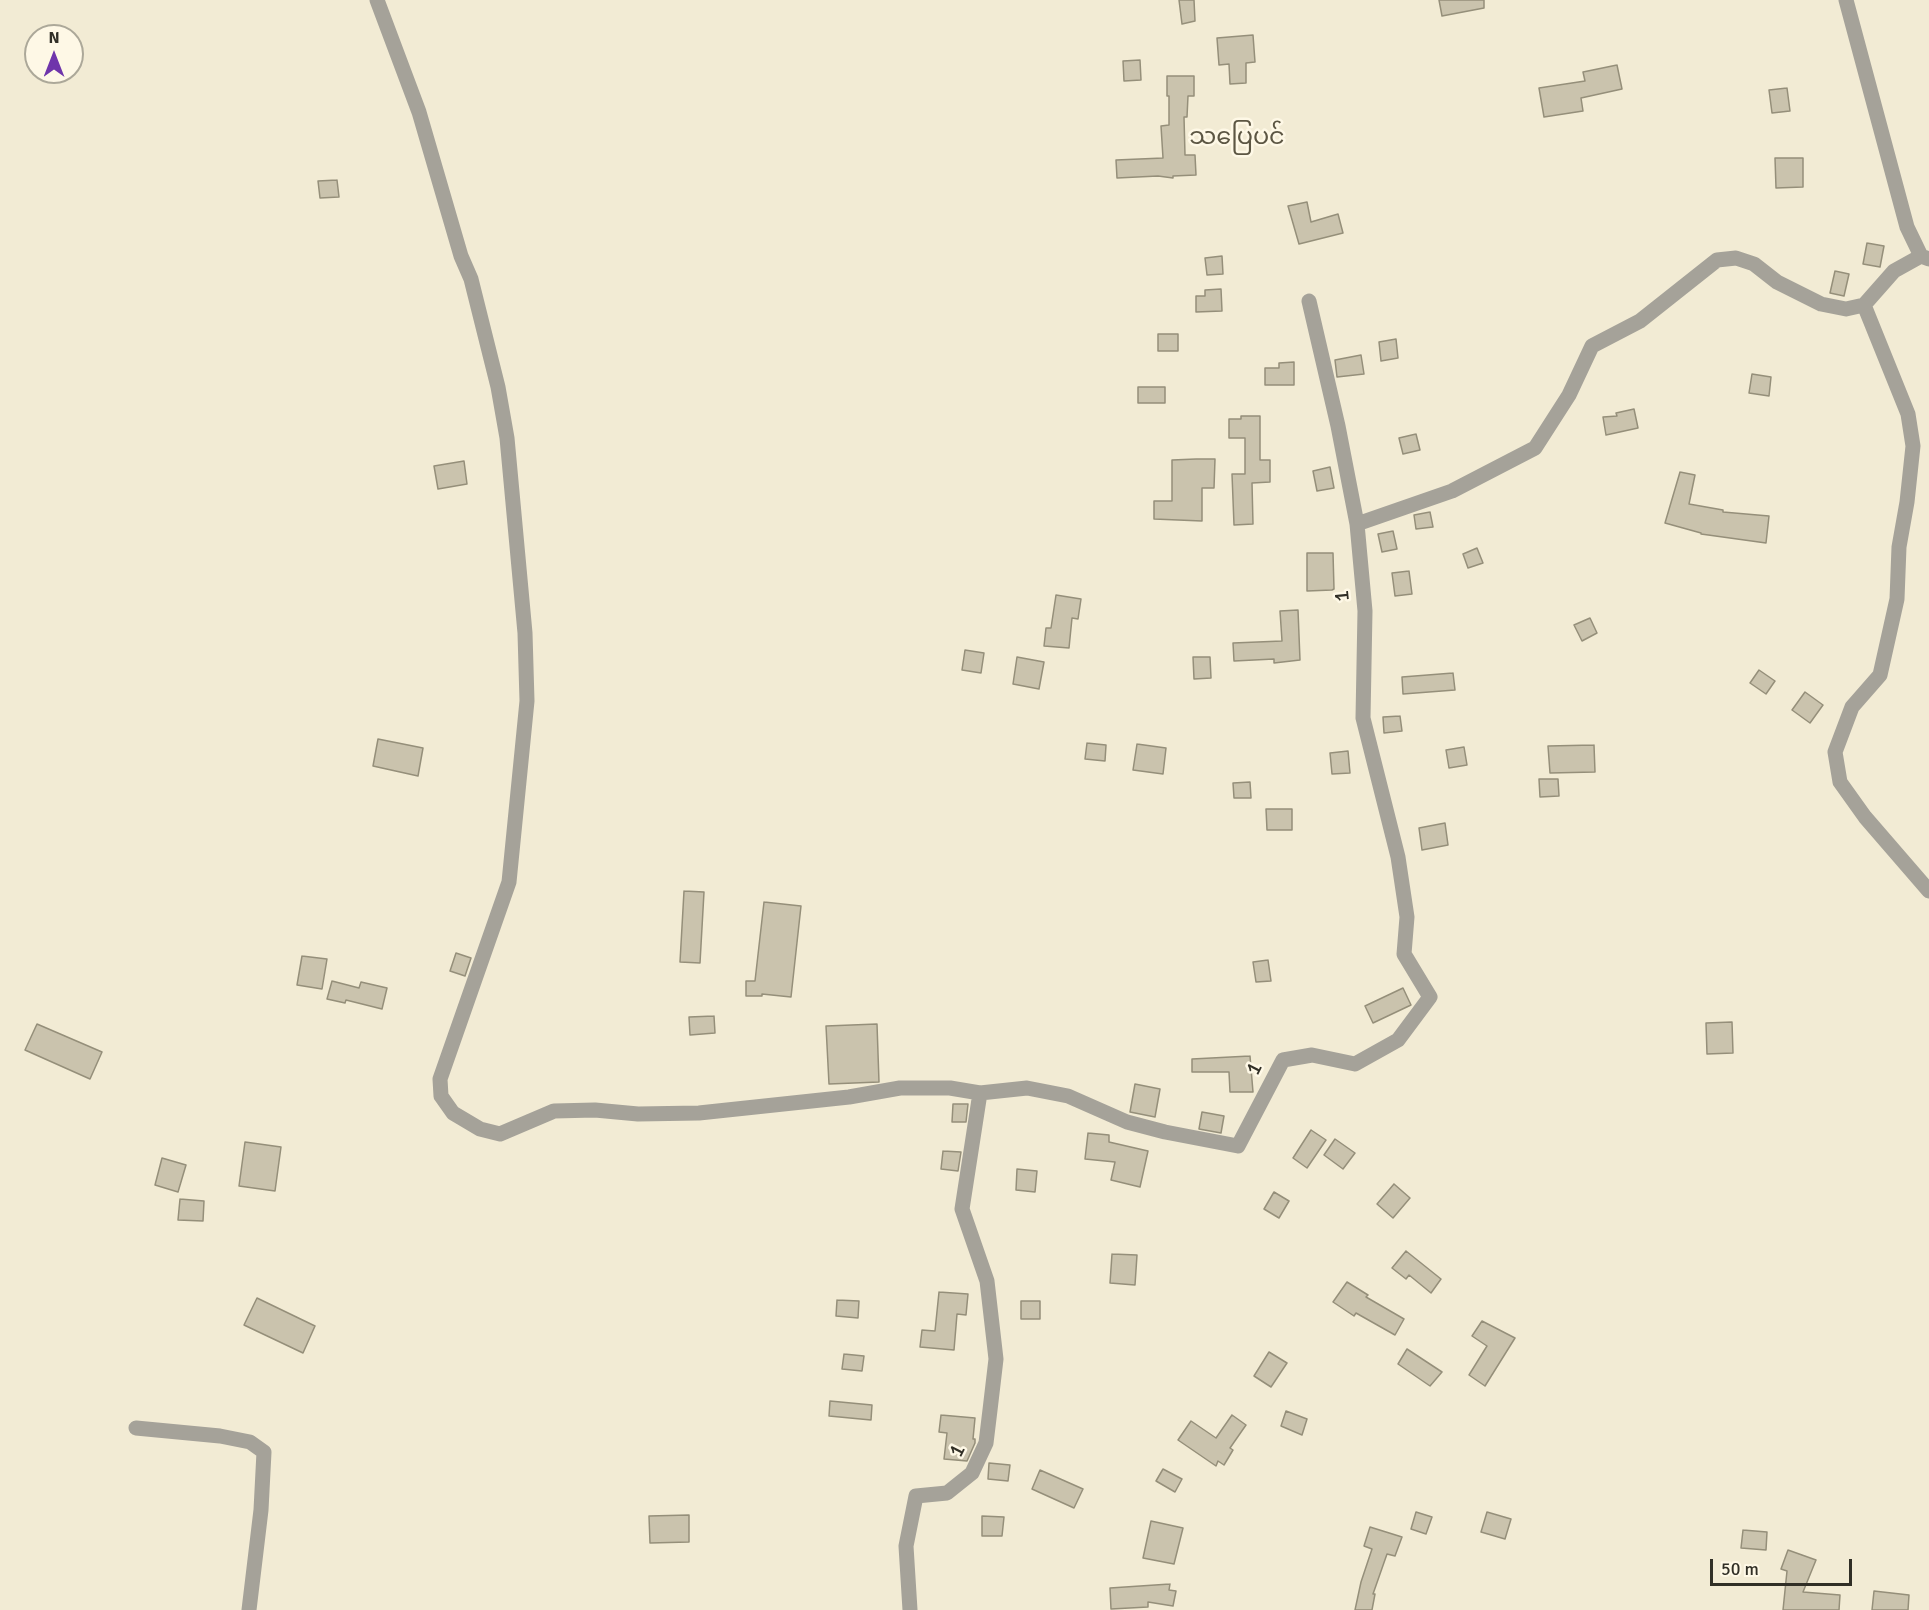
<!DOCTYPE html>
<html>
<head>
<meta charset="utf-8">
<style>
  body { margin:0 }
  #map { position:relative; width:1929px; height:1610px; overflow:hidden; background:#f2ebd4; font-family:Signika,sans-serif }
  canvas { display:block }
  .north { position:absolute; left:24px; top:24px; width:60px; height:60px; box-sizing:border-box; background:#fef8e6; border:2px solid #aca899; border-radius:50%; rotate:0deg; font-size:16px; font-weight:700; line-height:24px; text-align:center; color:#312f26 }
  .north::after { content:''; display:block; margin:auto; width:21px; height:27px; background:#6f35ab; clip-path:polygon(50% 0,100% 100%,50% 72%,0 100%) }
  .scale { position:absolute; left:1710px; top:1559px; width:142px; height:27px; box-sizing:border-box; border:3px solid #312f26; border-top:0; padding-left:8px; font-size:18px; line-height:21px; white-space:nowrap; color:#312f26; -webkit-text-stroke:4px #fef8e6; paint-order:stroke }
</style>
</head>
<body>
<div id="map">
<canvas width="1929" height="1610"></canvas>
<div class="north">N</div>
<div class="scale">50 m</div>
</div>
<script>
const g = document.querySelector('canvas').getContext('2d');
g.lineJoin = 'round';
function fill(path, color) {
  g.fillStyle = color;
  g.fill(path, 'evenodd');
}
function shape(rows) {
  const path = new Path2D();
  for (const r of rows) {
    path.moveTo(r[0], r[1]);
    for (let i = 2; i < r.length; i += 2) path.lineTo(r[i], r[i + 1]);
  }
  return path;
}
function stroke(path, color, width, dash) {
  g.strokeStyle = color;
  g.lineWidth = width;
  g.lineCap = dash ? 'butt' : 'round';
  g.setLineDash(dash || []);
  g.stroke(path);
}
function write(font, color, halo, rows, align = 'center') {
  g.font = font + ' Signika,"Noto Sans Myanmar",sans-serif';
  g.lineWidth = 5;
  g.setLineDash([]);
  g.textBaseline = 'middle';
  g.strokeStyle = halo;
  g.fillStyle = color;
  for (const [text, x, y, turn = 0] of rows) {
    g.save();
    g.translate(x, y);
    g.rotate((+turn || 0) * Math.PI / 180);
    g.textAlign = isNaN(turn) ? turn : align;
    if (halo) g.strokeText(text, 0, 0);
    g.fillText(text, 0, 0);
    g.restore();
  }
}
const building = shape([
  [1179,0,1194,0,1195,21,1182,24,1179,0],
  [1439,0,1484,0,1484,8,1442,16,1439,0],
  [1253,35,1255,62,1246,63,1246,83,1230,84,1229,64,1219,65,1217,38,1253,35],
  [1140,60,1141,80,1124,81,1123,61,1140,60],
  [1617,65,1622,89,1581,98,1583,111,1544,117,1539,88,1585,81,1583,72,1617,65],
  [1167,76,1194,76,1194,96,1188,96,1187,117,1184,117,1185,155,1195,155,1196,175,1173,176,1173,178,1158,176,1117,178,1116,160,1163,158,1161,126,1169,125,1169,96,1167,96,1167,76],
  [1787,88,1790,111,1772,113,1769,90,1787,88],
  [1775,158,1803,158,1803,187,1776,188,1775,158],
  [337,180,339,197,320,198,318,181,337,180],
  [1307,202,1311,222,1338,214,1343,233,1299,244,1288,206,1307,202],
  [1867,243,1884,246,1880,267,1863,264,1867,243],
  [1222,256,1223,274,1207,275,1205,258,1222,256],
  [1835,271,1849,274,1844,296,1830,293,1835,271],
  [1221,289,1222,311,1196,312,1196,296,1205,296,1205,290,1221,289],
  [1158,334,1178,334,1178,351,1158,351,1158,334],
  [1396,339,1398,358,1381,361,1379,342,1396,339],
  [1361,355,1364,374,1337,377,1335,360,1361,355],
  [1294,362,1294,385,1265,385,1265,368,1279,368,1279,363,1294,362],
  [1752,374,1771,377,1769,396,1749,393,1752,374],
  [1138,387,1165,387,1165,403,1138,403,1138,387],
  [1634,409,1638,428,1606,435,1603,417,1617,416,1616,413,1634,409],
  [1241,416,1260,416,1260,460,1270,460,1270,482,1252,483,1253,524,1234,525,1232,474,1245,474,1245,438,1229,438,1229,419,1241,419,1241,416],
  [1416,434,1420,450,1403,454,1399,438,1416,434],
  [1196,459,1215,459,1214,488,1202,488,1202,521,1154,519,1154,501,1172,501,1172,460,1196,459],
  [464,461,467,484,438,489,434,466,464,461],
  [1330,467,1334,488,1317,491,1313,471,1330,467],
  [1680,472,1695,475,1689,504,1723,510,1723,512,1769,516,1766,543,1701,534,1701,533,1665,523,1680,472],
  [1430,512,1433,527,1416,529,1414,515,1430,512],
  [1393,531,1397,549,1382,552,1378,534,1393,531],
  [1477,548,1483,563,1468,568,1463,554,1477,548],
  [1307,553,1333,553,1334,589,1332,590,1307,591,1307,553],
  [1409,571,1412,594,1395,596,1392,573,1409,571],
  [1056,595,1081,599,1078,619,1072,618,1069,648,1044,646,1046,628,1051,628,1056,595],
  [1298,610,1300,660,1274,663,1274,659,1234,661,1233,643,1282,641,1280,611,1298,610],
  [1590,618,1597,633,1582,641,1574,625,1590,618],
  [965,650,984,653,981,673,962,670,965,650],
  [1017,657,1044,662,1039,689,1013,684,1017,657],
  [1193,657,1210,657,1211,678,1194,679,1193,657],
  [1759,670,1775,681,1766,694,1750,683,1759,670],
  [1453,673,1455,690,1403,694,1402,677,1453,673],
  [1805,692,1823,705,1810,723,1792,710,1805,692],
  [1400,716,1402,731,1384,733,1383,717,1400,716],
  [378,739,423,748,418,776,373,766,378,739],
  [1087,743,1106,745,1105,761,1085,759,1087,743],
  [1137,744,1166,748,1163,774,1133,770,1137,744],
  [1594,745,1595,772,1550,773,1548,746,1594,745],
  [1464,747,1467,765,1449,768,1446,750,1464,747],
  [1348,751,1350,773,1332,774,1330,753,1348,751],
  [1539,779,1558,779,1559,796,1540,797,1539,779],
  [1250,782,1251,798,1234,798,1233,783,1250,782],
  [1266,809,1292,809,1292,830,1267,830,1266,809],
  [1445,823,1448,845,1422,850,1419,828,1445,823],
  [684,891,704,892,700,963,680,962,684,891],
  [764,902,801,906,791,997,762,994,762,996,746,996,746,981,755,981,764,902],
  [456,953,471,958,465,976,450,971,456,953],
  [302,956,327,959,322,989,297,985,302,956],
  [1268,960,1271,981,1256,982,1253,962,1268,960],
  [332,981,359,988,361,982,387,988,382,1009,346,1000,345,1003,327,999,332,981],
  [1403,988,1411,1005,1373,1023,1365,1006,1403,988],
  [714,1016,715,1033,690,1035,689,1017,714,1016],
  [1732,1022,1733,1053,1707,1054,1706,1023,1732,1022],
  [37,1024,102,1052,90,1079,25,1050,37,1024],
  [877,1024,879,1082,829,1084,826,1026,877,1024],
  [1250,1056,1253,1092,1230,1092,1229,1072,1192,1072,1192,1059,1250,1056],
  [1135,1084,1160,1089,1155,1117,1130,1112,1135,1084],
  [953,1104,968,1104,966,1122,952,1122,953,1104],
  [1202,1112,1224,1116,1221,1133,1199,1129,1202,1112],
  [1311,1130,1326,1140,1307,1168,1293,1158,1311,1130],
  [1088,1133,1109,1135,1109,1142,1148,1151,1140,1187,1111,1180,1115,1162,1085,1159,1088,1133],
  [1335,1139,1355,1153,1343,1169,1324,1155,1335,1139],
  [245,1142,281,1147,275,1191,239,1186,245,1142],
  [943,1151,961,1152,958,1171,941,1169,943,1151],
  [162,1158,186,1165,178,1192,155,1185,162,1158],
  [1017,1169,1037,1171,1035,1192,1016,1190,1017,1169],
  [1394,1184,1410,1198,1393,1218,1377,1204,1394,1184],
  [1274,1192,1289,1201,1279,1218,1264,1209,1274,1192],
  [180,1199,204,1201,203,1221,178,1220,180,1199],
  [1406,1251,1441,1279,1431,1293,1409,1275,1406,1279,1392,1268,1406,1251],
  [1112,1254,1137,1255,1135,1285,1110,1283,1112,1254],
  [1347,1282,1368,1295,1366,1297,1404,1319,1395,1335,1356,1313,1354,1316,1333,1302,1347,1282],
  [939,1292,968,1294,966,1315,957,1314,954,1350,920,1347,922,1330,935,1331,939,1292],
  [257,1298,315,1326,303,1353,244,1325,257,1298],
  [837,1300,859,1301,858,1318,836,1316,837,1300],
  [1021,1301,1040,1301,1040,1319,1021,1319,1021,1301],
  [1482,1321,1515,1338,1485,1386,1469,1375,1487,1346,1472,1336,1482,1321],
  [1407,1349,1442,1372,1430,1386,1398,1364,1407,1349],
  [1269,1352,1287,1363,1271,1387,1254,1376,1269,1352],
  [844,1354,864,1356,862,1371,842,1369,844,1354],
  [830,1401,872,1405,871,1420,829,1416,830,1401],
  [1286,1411,1307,1419,1302,1435,1281,1426,1286,1411],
  [941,1415,975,1418,973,1439,975,1439,975,1443,967,1461,944,1459,947,1433,939,1432,941,1415],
  [1232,1415,1246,1425,1230,1448,1233,1450,1224,1465,1218,1461,1216,1466,1178,1440,1191,1421,1216,1438,1232,1415],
  [989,1463,1010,1465,1008,1481,988,1479,989,1463],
  [1163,1469,1182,1479,1175,1492,1156,1481,1163,1469],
  [1040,1470,1083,1489,1074,1508,1032,1489,1040,1470],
  [1416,1512,1432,1517,1426,1534,1411,1529,1416,1512],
  [1487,1512,1511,1519,1505,1539,1481,1532,1487,1512],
  [689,1515,689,1542,650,1543,649,1516,689,1515],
  [982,1516,1004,1517,1002,1536,982,1536,982,1516],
  [1151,1521,1183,1528,1174,1564,1143,1558,1151,1521],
  [1370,1527,1402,1537,1395,1556,1387,1554,1373,1594,1375,1594,1372,1610,1355,1610,1361,1582,1372,1549,1364,1546,1370,1527],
  [1743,1530,1767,1532,1766,1550,1741,1548,1743,1530],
  [1788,1550,1816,1560,1803,1592,1840,1595,1839,1610,1783,1610,1787,1571,1781,1569,1788,1550],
  [1170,1584,1169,1590,1176,1591,1173,1606,1148,1602,1148,1607,1111,1609,1110,1588,1170,1584],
  [1874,1591,1909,1595,1908,1610,1872,1610,1874,1591]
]);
fill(building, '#cac3ad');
stroke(building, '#958f7a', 1.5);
stroke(shape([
  [377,0,419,112,461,256,471,279,498,387,507,438,525,633,527,701,509,882,440,1079,441,1096,453,1113,480,1129,500,1134,554,1111,595,1110,638,1114,699,1113,849,1097,900,1088,950,1088,980,1093],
  [1846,0,1907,227,1921,256,1929,259],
  [1864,305,1908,414,1913,446,1907,502,1899,547,1897,599,1880,675,1852,707,1835,752,1840,782,1865,817,1929,891],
  [1357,524,1452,491,1535,448,1569,395,1592,346,1640,321,1717,260,1736,258,1754,264,1777,282,1821,304,1846,309,1864,305,1894,271,1921,256],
  [136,1428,220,1436,250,1442,264,1452,261,1510,249,1610],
  [910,1610,906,1546,916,1496,947,1493,972,1473,986,1443,990,1410,996,1359,987,1281,962,1209,980,1093,1027,1088,1068,1096,1127,1122,1165,1132,1238,1146,1283,1060,1312,1055,1355,1064,1398,1040,1430,997,1404,954,1407,917,1398,857,1363,718,1365,611,1357,524,1338,426,1309,301]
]), '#a5a299', 15);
write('21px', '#312f26', '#fef8e6', [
  ["1",1343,596,-96],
  ["1",1255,1069,-63],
  ["1",958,1451,-63]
]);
write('24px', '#5c5643', '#fef8e6', [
  ["သပြေပင်",1237,138]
]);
</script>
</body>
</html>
